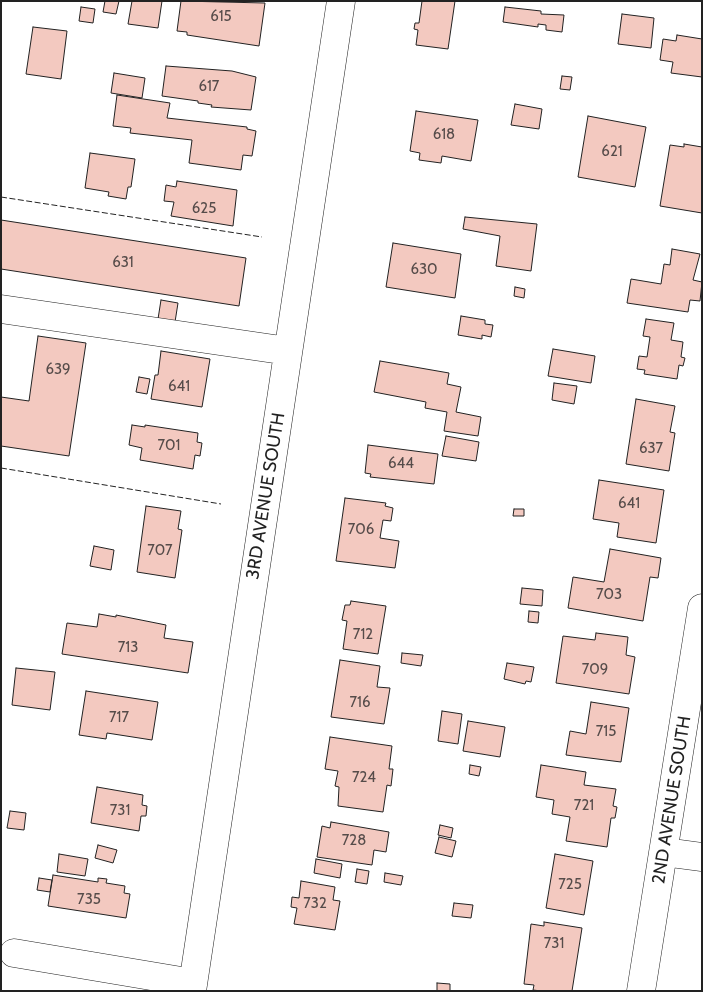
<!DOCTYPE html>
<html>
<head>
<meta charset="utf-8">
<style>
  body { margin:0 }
  #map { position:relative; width:703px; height:992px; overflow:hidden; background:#fff; font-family:Cabin,sans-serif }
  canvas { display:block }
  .frame { position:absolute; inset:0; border:2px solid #222; pointer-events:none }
</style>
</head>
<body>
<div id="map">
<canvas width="703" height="992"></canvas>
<div class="frame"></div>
</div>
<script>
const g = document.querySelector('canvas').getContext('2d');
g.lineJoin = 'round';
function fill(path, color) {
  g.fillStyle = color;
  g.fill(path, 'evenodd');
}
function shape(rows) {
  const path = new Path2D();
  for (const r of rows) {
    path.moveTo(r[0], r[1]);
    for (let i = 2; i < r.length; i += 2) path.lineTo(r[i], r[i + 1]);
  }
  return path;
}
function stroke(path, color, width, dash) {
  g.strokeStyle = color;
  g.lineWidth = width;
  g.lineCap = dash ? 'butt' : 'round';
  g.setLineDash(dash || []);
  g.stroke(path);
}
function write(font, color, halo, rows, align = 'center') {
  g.font = font + ' Cabin,sans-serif';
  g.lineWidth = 4;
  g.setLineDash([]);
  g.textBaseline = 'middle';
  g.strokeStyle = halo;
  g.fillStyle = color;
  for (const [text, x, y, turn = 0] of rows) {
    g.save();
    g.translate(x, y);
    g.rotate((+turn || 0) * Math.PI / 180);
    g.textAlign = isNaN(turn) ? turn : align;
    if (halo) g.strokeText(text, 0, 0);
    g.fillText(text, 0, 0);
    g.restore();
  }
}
const building = shape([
  [105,1,119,1,116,14,103,12,105,1],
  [132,1,162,1,158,28,128,24,132,1],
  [181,1,265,3,259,46,187,35,187,32,177,31,181,1],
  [422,1,455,1,448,49,416,45,418,30,414,29,415,23,419,23,422,1],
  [81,7,95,9,93,23,79,21,81,7],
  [505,7,541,11,541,14,564,15,562,32,546,30,546,25,538,24,538,27,503,22,505,7],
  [622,14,654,18,651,48,618,44,622,14],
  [33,27,67,31,61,79,26,74,33,27],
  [677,35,702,39,702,77,671,73,673,62,660,60,663,39,676,41,677,35],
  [166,66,232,71,256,77,251,110,211,107,212,105,198,103,198,101,162,96,166,66],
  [114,73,145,78,142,98,111,93,114,73],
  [562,76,572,77,570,90,560,89,562,76],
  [117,95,170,103,167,118,247,127,247,129,256,131,252,156,243,155,241,170,189,163,192,140,130,133,131,128,113,126,117,95],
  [515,104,542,109,539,129,511,125,515,104],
  [416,111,478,120,471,161,442,156,441,163,419,160,420,153,410,151,416,111],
  [588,116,646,127,635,187,578,177,588,116],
  [684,144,702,147,702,213,660,206,670,145,684,147,684,144],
  [90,153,135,159,131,187,128,187,126,199,108,196,109,192,85,188,90,153],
  [177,181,237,190,233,226,171,216,174,202,164,201,166,185,176,187,177,181],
  [465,217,537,224,531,271,496,266,500,236,463,229,465,217],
  [1,220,246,258,239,306,1,269,1,220],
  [393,243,461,254,455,298,386,287,393,243],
  [672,249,700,254,693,280,702,282,700,301,690,300,688,312,627,303,631,279,661,284,664,264,670,265,672,249],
  [515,287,525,289,524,298,514,296,515,287],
  [161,300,178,303,175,322,158,319,161,300],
  [461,316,485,320,485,324,493,325,491,337,482,335,482,339,458,335,461,316],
  [646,319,674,323,671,340,683,342,681,357,685,358,683,366,679,365,677,379,644,374,645,370,637,369,639,356,647,357,650,337,643,336,646,319],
  [38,336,86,343,69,456,1,446,1,397,29,401,38,336],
  [553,349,595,356,591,383,548,376,553,349],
  [161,351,210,359,202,407,151,399,155,375,158,375,161,351],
  [380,361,449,373,447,384,461,387,456,412,481,417,478,436,444,431,447,412,425,408,426,402,374,392,380,361],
  [139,377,150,379,147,394,136,392,139,377],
  [554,383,577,386,574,404,552,400,554,383],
  [636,399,675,406,670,432,675,433,669,471,626,464,636,399],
  [132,425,145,427,145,425,198,433,197,442,202,443,200,456,195,455,193,469,140,460,142,448,129,445,132,425],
  [446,436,479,442,476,461,442,456,446,436],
  [368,445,438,454,434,484,370,477,371,474,365,473,368,445],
  [599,480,664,490,656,543,617,537,619,523,593,519,599,480],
  [345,498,386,503,385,506,393,508,391,521,383,520,380,538,399,541,395,568,336,561,345,498],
  [146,506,181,511,178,529,182,530,175,578,137,572,146,506],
  [514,509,524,509,524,516,513,516,514,509],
  [94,546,114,550,111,570,90,566,94,546],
  [610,549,661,558,658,578,650,577,643,621,568,608,573,577,604,582,610,549],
  [522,588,543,590,542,606,520,604,522,588],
  [351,601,386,606,378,654,343,649,347,621,342,620,345,605,350,605,351,601],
  [529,611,539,612,538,623,528,622,529,611],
  [99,614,116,617,116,615,166,625,164,638,193,642,188,673,62,654,67,623,97,627,99,614],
  [596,633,628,637,626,655,635,657,629,694,556,683,563,636,595,640,596,633],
  [402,653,423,655,421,666,401,663,402,653],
  [340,660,380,666,377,687,390,688,384,724,331,717,340,660],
  [507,663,534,667,531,682,526,681,525,684,504,679,507,663],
  [16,668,55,672,50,710,12,705,16,668],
  [86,691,158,702,152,740,107,733,106,739,79,735,86,691],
  [591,702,629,708,621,762,566,755,570,731,586,734,591,702],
  [442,711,462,714,458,744,438,741,442,711],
  [468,721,505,727,500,757,463,751,468,721],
  [330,737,392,746,389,769,393,769,391,786,387,785,383,812,338,806,339,787,335,786,338,771,325,769,330,737],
  [470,765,481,767,479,776,469,774,470,765],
  [541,765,586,772,584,785,616,789,613,806,617,807,615,818,611,818,607,847,566,841,570,817,552,814,554,800,536,797,541,765],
  [97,787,143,795,142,805,147,806,146,816,141,816,139,831,91,823,97,787],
  [10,811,26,813,24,830,7,828,10,811],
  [331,822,389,832,386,852,374,850,372,865,317,857,322,826,330,828,331,822],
  [440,825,453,828,451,838,438,835,440,825],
  [439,837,456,841,452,857,435,853,439,837],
  [98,845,117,850,113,863,95,858,98,845],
  [59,854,88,859,85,876,57,872,59,854],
  [555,854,593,861,584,915,546,908,555,854],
  [316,859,342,864,340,878,314,873,316,859],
  [357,869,369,871,367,884,355,882,357,869],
  [385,873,403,876,401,885,384,882,385,873],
  [53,875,98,882,98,878,107,879,106,883,125,886,124,893,130,894,126,918,48,906,53,875],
  [39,878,52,880,50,892,37,890,39,878],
  [301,881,335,887,333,900,340,901,335,930,294,924,297,908,291,907,292,897,299,898,301,881],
  [454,903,473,905,471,918,452,916,454,903],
  [544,922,582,928,572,991,541,991,533,990,534,985,524,984,531,924,544,926,544,922],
  [437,983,450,984,450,991,437,991,437,983]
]);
fill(building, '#f3c9c0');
stroke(building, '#222', 1);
const minor = shape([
  [1,309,288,351],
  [664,852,702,857],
  [14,953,193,983],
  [192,991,341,1],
  [641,991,702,608]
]);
stroke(minor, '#222', 29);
stroke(minor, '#fff', 28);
stroke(shape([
  [1,197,262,237],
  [1,468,221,504]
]), '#222', 1, [6, 2.5]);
write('15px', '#564c4a', null, [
  ["615",221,17],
  ["617",209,87],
  ["618",444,135],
  ["621",612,152],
  ["625",204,209],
  ["631",123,263],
  ["630",424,270],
  ["639",58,370],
  ["641",179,387],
  ["701",169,446],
  ["637",651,449],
  ["644",401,464],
  ["641",629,504],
  ["706",361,530],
  ["707",160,551],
  ["703",609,595],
  ["712",363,635],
  ["713",128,648],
  ["709",595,670],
  ["716",360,703],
  ["717",119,718],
  ["715",606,732],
  ["724",364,778],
  ["721",584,806],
  ["731",120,811],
  ["728",354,841],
  ["725",570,885],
  ["735",89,900],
  ["732",315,904],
  ["731",554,944]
]);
write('18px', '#222', '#fff', [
  ["3RD AVENUE SOUTH",266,496,-81],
  ["2ND AVENUE SOUTH",672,800,-81]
]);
</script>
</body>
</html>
